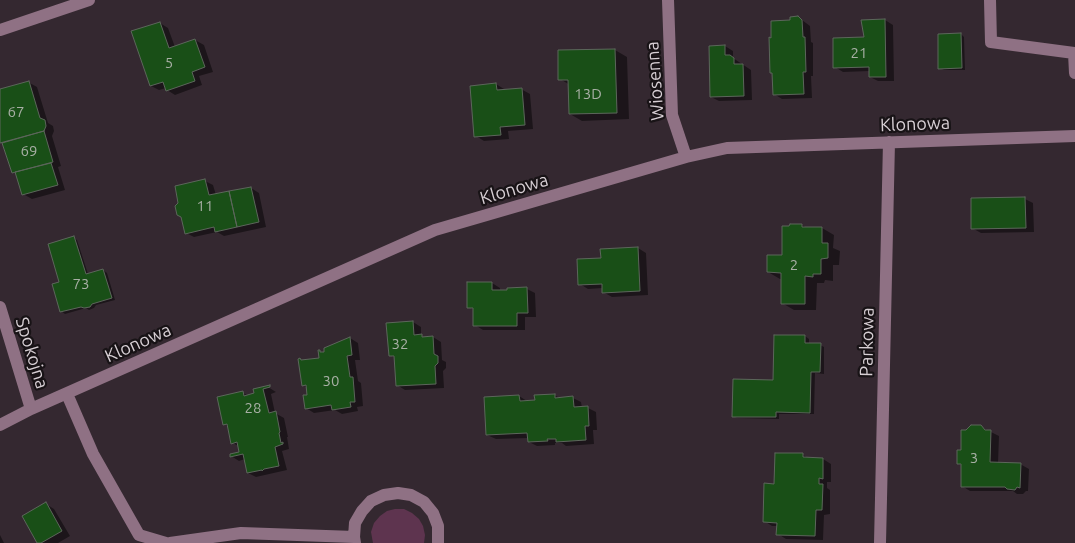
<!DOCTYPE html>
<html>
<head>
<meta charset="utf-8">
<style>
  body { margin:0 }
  canvas { display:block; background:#342830 }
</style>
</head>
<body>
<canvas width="1075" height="543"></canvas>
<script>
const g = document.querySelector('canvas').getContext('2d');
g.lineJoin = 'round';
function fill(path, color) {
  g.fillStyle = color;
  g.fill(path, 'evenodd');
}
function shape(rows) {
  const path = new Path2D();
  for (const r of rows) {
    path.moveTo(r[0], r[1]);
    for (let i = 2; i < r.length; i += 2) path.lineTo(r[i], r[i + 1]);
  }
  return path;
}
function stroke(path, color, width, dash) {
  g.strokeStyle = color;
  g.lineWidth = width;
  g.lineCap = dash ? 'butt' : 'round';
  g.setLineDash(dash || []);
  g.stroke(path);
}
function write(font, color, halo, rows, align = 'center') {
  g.font = font + ' Ubuntu,sans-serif';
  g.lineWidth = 4.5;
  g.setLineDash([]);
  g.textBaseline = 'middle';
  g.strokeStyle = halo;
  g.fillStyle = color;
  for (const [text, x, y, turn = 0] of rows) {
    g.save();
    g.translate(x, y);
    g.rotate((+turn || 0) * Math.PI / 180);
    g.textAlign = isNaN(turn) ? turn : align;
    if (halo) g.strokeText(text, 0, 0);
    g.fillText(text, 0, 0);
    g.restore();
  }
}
fill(shape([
  [395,509,404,509,412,513,419,519,423,526,425,535,424,543,373,543,371,532,374,523,380,516,387,511]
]), '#5e344f');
fill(shape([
  [798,17,810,26,811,42,813,43,813,76,811,76,812,98,782,99,774,94,791,21],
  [885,20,893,25,894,81,878,81,870,77,870,71,843,72,835,67],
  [160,23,168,28,175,47,195,40,204,45,213,72,199,76,202,85,175,95,167,90,166,88,159,90,151,86],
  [961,34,964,37,965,70,944,70,940,68],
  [725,46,733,51,733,58,751,70,752,100,719,101,711,97],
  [615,50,627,57,629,119,582,121,570,114,570,85,560,79],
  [28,82,37,87,48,123,53,126,54,131,52,136,61,166,58,167,65,190,32,199,23,194,18,175,13,172,4,144,1,142,0,139,0,90],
  [496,84,504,89,504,91,521,89,530,94,533,129,508,131,509,139,484,141,476,136],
  [205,181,213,185,216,195,251,188,259,193,266,227,224,236,217,232,194,237,186,233],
  [1025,199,1033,203,1034,232,981,233,972,228],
  [791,225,802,225,807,228,822,228,834,235,833,248,840,251,839,265,833,265,833,281,825,280,824,283,817,283,816,310,794,310,782,303,783,279,780,279,768,272,783,256],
  [74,238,77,240,88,274,103,270,107,273,115,300,96,305,94,308,89,310,86,308,65,314,61,311,60,283],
  [638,248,646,253,648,295,612,297,603,292,603,288,588,289,580,284,602,259],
  [492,283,500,288,500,291,527,289,535,293,536,317,525,317,525,330,483,330,475,325,474,310,469,307,468,284],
  [413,322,421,327,421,336,425,338,433,337,441,342,442,360,446,362,446,368,443,371,444,388,405,390,397,385,395,358,390,355],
  [805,336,809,339,809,345,820,345,824,347,824,374,815,373,814,414,779,414,779,419,737,418,733,416,775,381],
  [350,338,358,343,360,360,355,360,358,381,361,383,363,406,357,407,358,411,342,414,335,410,314,413,306,408,308,396,307,388,303,385,320,359,326,353,325,349],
  [268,387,276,392,271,394,275,413,284,418,288,437,287,437,289,449,282,451,287,470,256,477,248,473,245,459,239,461,231,456,239,454,241,455,240,447,233,443,229,427,224,424,243,393,249,396,255,394,255,390],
  [554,395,560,398,573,398,581,402,582,408,588,408,596,412,597,430,593,430,594,444,566,446,562,443,555,443,555,445,537,446,529,442,529,438,496,439,487,435,519,396,527,401,527,402],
  [981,427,999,436,998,464,1020,464,1029,469,1028,491,1026,491,1023,494,1017,494,1013,491,970,491,962,486,962,466,958,463,962,451],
  [803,455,810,459,823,459,831,464,831,482,827,482,827,488,830,490,830,514,824,515,823,540,786,539,778,534,778,526,772,526,764,521,776,485],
  [46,504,54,509,70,536,58,543,39,543],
  [0,535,4,543,0,543]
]), '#0007');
const building = shape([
  [798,16,802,20,803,37,805,37,806,72,803,72,804,94,773,95,772,73,770,73,769,37,771,38,771,21,790,20,790,17,798,16],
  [885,19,886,77,869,77,869,67,833,68,833,38,864,37,861,20,885,19],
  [160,22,169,48,195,39,205,67,192,72,195,81,166,91,163,82,150,86,131,31,160,22],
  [961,33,962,68,938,69,938,34,961,33],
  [725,45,725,55,730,55,734,58,734,64,743,64,744,96,710,97,709,46,725,45],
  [615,49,617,113,569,114,568,80,558,80,558,50,615,49],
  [29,81,40,118,45,120,46,126,44,131,0,143,0,89,29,81],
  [496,83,497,90,522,88,525,125,500,127,501,135,474,137,470,86,496,83],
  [44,131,53,162,12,173,2,143,44,131],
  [51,163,58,185,22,195,15,172,51,163],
  [205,179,209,195,229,191,237,227,215,232,214,227,185,234,181,217,177,215,175,206,178,203,175,186,205,179],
  [251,187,259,222,237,227,229,191,251,187],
  [1025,197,1026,228,971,229,971,198,1025,197],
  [790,224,802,224,802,227,822,227,822,243,828,243,828,258,821,259,821,274,813,274,813,277,805,276,805,304,781,304,781,273,767,272,767,255,782,255,782,226,789,226,790,224],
  [74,236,86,274,103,269,112,298,92,304,90,307,84,308,81,307,60,312,52,284,59,282,48,244,74,236],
  [638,247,640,291,602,293,602,284,578,285,577,259,601,258,600,249,638,247],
  [467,282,492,282,492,290,507,290,507,288,527,287,528,313,517,313,517,326,473,326,473,308,467,308,467,282],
  [413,321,414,335,422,334,422,337,433,336,434,354,438,356,438,363,435,366,436,384,396,386,394,356,389,356,386,323,413,321],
  [774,335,805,335,805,343,821,343,820,372,811,372,810,413,776,412,776,417,732,417,733,379,773,380,774,335],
  [350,337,352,355,347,356,350,377,353,377,355,402,350,402,351,407,332,410,331,405,305,409,303,395,307,395,306,385,302,386,298,359,300,358,301,360,319,358,318,350,320,350,320,352,324,352,324,348,350,337],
  [270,385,270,387,263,389,269,413,276,411,280,432,279,433,281,443,283,442,283,444,275,447,279,466,264,469,262,471,262,470,247,473,243,454,230,457,230,454,239,452,237,442,231,444,227,424,223,425,217,397,243,391,244,396,254,393,253,389,270,385],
  [555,394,555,398,573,396,574,407,588,406,589,426,585,426,586,440,556,442,556,439,547,439,548,441,528,442,527,433,486,435,484,397,519,395,520,401,535,400,534,395,555,394],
  [971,425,981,425,985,430,991,430,990,462,1021,463,1020,488,1017,487,1015,490,1007,489,1005,487,961,487,961,464,957,464,957,450,961,450,961,430,966,430,971,425],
  [775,453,803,453,803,457,823,458,823,479,819,478,819,484,823,484,822,510,816,510,815,536,776,535,777,523,763,522,764,483,774,484,775,453],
  [46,502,62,531,41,543,37,543,22,516,46,502]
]);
fill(building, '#194f17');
stroke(building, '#5c665b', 1);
stroke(shape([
  [668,0,672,115,686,157],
  [990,0,991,42,1074,53,1075,73],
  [0,30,89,0],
  [0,307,31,409],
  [67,394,93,454,139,535,166,543],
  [0,425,31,409,435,230,686,157,727,148,1075,136],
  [170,543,241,533,354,537],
  [355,543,354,537,355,523,362,511,371,501,384,495,398,493,411,495,424,502,433,513,438,526,438,543],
  [880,543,889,142]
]), '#8f7184', 12);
write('15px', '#a8afa5', null, [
  ["21",859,53],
  ["5",169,63],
  ["13D",588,94],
  ["67",16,112],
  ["69",29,151],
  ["11",205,206],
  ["2",794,265],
  ["73",81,284],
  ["32",400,344],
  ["30",331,381],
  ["28",253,408],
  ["3",974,458]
]);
write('18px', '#d7cfd4', '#181316', [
  ["Wiosenna",655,81,-94],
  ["Klonowa",915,124,-2],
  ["Klonowa",514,189,-16],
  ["Parkowa",867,342,-89],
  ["Klonowa",138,343,-24],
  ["Spokojna",32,353,73]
]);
</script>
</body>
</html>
